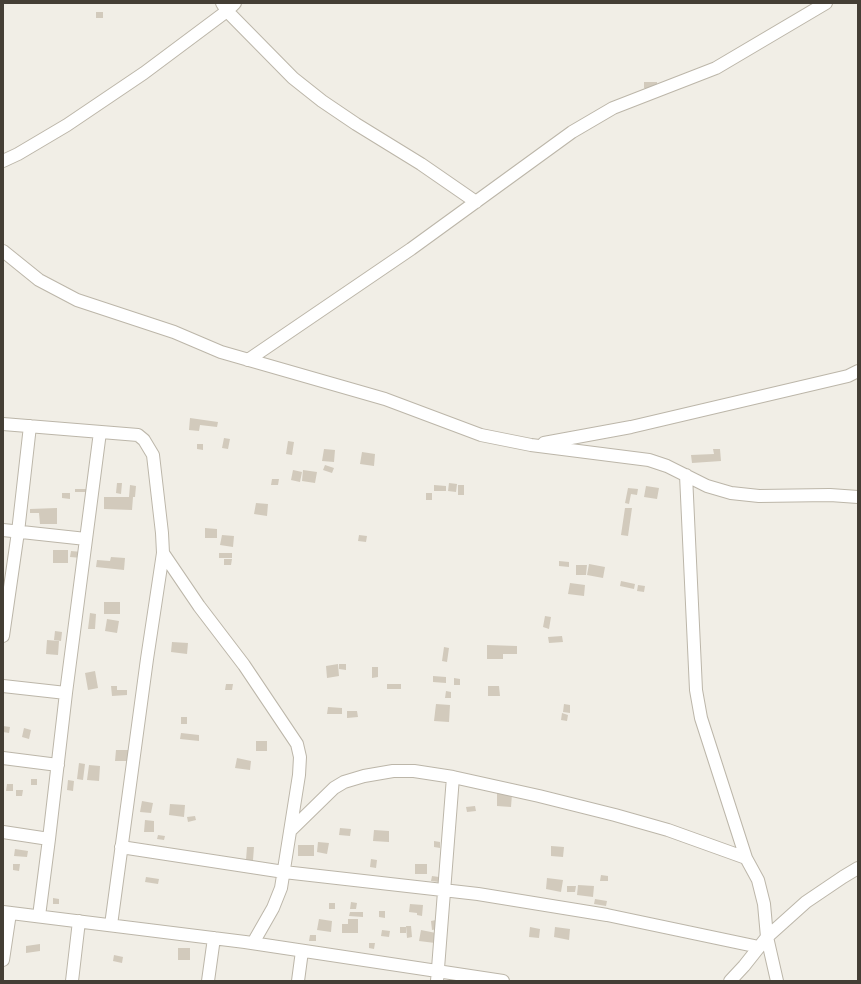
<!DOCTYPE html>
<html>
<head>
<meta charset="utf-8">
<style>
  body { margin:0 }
  #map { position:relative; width:861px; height:984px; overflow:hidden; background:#f1eee6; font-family:Helvetica,sans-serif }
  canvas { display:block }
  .frame { position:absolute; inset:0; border:4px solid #443e35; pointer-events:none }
</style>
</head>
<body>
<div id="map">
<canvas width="861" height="984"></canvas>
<div class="frame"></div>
</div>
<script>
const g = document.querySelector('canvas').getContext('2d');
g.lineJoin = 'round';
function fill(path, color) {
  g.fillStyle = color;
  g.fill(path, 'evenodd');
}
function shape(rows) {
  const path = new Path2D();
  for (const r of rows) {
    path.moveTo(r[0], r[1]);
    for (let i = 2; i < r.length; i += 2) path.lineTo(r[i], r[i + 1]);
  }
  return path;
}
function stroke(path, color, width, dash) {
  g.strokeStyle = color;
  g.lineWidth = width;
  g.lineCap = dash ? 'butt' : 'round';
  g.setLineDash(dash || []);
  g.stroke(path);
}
fill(shape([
  [96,12,103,12,103,18,96,18],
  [644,82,657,82,657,88,644,88],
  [190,418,218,422,217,427,200,425,199,431,189,430],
  [224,438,230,439,228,449,222,448],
  [288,441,294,442,292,455,286,454],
  [197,444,203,444,203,450,197,449],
  [324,449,335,450,334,462,322,461],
  [713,449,720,449,721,461,692,463,691,455,714,454],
  [362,452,375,454,374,466,360,464],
  [325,465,334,468,332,473,323,470],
  [293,470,302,472,300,482,291,480],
  [303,470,317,472,315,483,302,481],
  [272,479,279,479,278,485,271,485],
  [117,483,122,483,121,494,116,493],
  [449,483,457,484,456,492,448,491],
  [130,485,136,486,135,497,133,497,132,510,104,509,104,497,129,497],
  [434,485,446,486,446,491,434,491],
  [458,485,464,485,464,495,458,495],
  [646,486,659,488,657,499,644,497],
  [628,488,638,489,637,495,631,494,629,504,625,503],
  [75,489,86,489,86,492,75,492],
  [62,493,70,493,70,499,62,498],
  [426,493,432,493,432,500,426,500],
  [256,503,268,504,267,516,254,514],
  [57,508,57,524,40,524,39,513,30,513,30,509],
  [625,508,632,508,628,536,621,535],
  [205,528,217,529,217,538,205,538],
  [222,535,234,536,233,547,220,545],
  [359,535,367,536,366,542,358,541],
  [53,550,68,550,68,563,53,563],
  [71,551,82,552,82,558,70,557],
  [219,553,232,553,232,558,219,558],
  [111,557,125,558,124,570,96,567,97,560,110,561],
  [224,559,232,559,231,565,224,565],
  [559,561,569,562,569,567,559,566],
  [589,564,605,567,603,578,587,575],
  [576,565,587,565,586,575,576,575],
  [621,581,635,584,634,589,620,586],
  [570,583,585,585,584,596,568,594],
  [638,585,645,586,644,592,637,591],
  [104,602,120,602,120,614,104,614],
  [90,613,96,614,95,629,88,629],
  [545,616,551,617,549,629,543,627],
  [107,619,119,621,117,633,105,631],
  [55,631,62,632,61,641,54,640],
  [562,636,563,642,549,643,548,637],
  [47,640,59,641,58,655,46,654],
  [172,642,188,643,187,654,171,652],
  [487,645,517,646,517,654,503,654,503,659,487,659],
  [444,647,449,648,447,662,442,661],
  [338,664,339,676,327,678,326,666],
  [339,664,346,664,346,670,339,669],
  [372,667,378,667,378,677,372,678],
  [95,671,98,688,88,690,85,673],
  [433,676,446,677,446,683,433,682],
  [454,678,460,679,460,685,454,685],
  [226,684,233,684,232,690,225,690],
  [387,684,401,684,401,689,387,689],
  [111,686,117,686,117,690,127,690,127,695,112,696],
  [488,686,499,686,500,696,488,696],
  [446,691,451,692,451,698,445,698],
  [436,704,450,705,449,722,434,721],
  [564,704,570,705,570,713,563,712],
  [328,707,342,708,342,714,327,714],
  [347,711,357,711,358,717,347,718],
  [562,713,568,715,567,721,561,720],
  [181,717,187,717,187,724,181,724],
  [3,726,10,727,9,733,3,732],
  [24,728,31,730,29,739,22,737],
  [181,733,199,735,199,741,180,739],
  [256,741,267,741,267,751,256,751],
  [116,750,132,750,131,761,115,761],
  [237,758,251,761,250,770,235,768],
  [79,763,85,764,83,780,77,779],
  [89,765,100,766,99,781,87,780],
  [31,779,37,779,37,785,31,785],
  [68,780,74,781,73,791,67,790],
  [7,784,13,784,13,791,6,791],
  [16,790,23,790,22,796,16,796],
  [497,793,512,794,511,807,497,806],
  [142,801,153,803,151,813,140,812],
  [170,804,185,805,184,817,169,815],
  [475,806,476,811,467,812,466,807],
  [195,816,196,820,188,822,187,817],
  [145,820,154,821,154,832,144,832],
  [340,828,351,829,350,836,339,835],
  [374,830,389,831,389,842,373,841],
  [158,835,165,836,164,840,157,839],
  [434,841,440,842,440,848,434,847],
  [318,842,329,843,327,854,317,852],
  [298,845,314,845,314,856,298,856],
  [551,846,564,847,563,857,551,856],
  [247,847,254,847,253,860,246,860],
  [15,849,28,851,27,857,14,856],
  [371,859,377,860,376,868,370,867],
  [13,864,20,864,19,871,13,870],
  [415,864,427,864,427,874,415,874],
  [601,875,608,876,608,881,600,881],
  [432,876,439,877,439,882,431,881],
  [146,877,159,879,158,884,145,882],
  [547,878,563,880,561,892,546,889],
  [578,885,594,886,593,897,577,895],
  [567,886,576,886,575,892,567,892],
  [53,898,59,899,59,904,53,904],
  [595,899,607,901,606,906,594,904],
  [351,902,357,903,356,909,350,909],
  [329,903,335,903,335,909,329,909],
  [410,904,423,905,422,916,417,915,417,913,409,912],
  [379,911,385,911,385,918,379,917],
  [350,912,363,912,363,917,349,916],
  [319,919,332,921,331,932,317,930],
  [348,919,358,919,358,933,342,933,342,924,348,924],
  [436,920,438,929,432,930,431,921],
  [406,926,411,926,412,937,407,938],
  [400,927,406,927,406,933,400,933],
  [530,927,540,929,539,938,529,937],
  [555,927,570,929,569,940,554,937],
  [382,930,390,931,389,937,381,936],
  [421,930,436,933,435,943,419,941],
  [310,935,316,935,316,941,309,941],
  [369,943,375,943,374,949,369,948],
  [40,944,40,951,26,953,26,946],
  [178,948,190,948,190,960,178,960],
  [114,955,123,957,122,963,113,961]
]), '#d2cabc');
const minor = shape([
  [222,3,227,11,293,78,322,101,356,124,421,164,476,202],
  [3,161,18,154,67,125,144,73,227,11,235,3],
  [3,251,39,280,77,300,174,332,221,352,385,399,481,435,531,445,649,460,667,466,707,486,731,493,759,496,830,495,858,497],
  [248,360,411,249,572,132,613,108,716,68,826,3],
  [3,424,138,435,144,440,153,455,162,533,163,553,147,659,111,925],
  [544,443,631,427,848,376,858,371],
  [686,475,696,690,701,718,746,858,758,880,764,904,767,937,777,981],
  [3,530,86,539],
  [163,553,199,606,244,665,297,744,300,757,299,775,281,888,273,908,253,943],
  [3,636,18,532,30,426],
  [3,686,66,693],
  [3,758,58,765],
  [291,830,334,788,344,782,364,776,393,771,414,771,453,777,539,796,615,815,668,830,746,858],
  [3,832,49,839],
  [121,847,284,872,478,894,607,915,759,947],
  [3,912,245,942,503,981],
  [39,916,49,839,66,693,100,432],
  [3,960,10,913],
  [72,981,79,921],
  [208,981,214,938],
  [298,981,302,951],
  [437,981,453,777],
  [730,981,744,966,767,937,806,902,843,877,858,868]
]);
stroke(minor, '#bcb6a9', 14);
stroke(minor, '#fff', 12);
</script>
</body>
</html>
